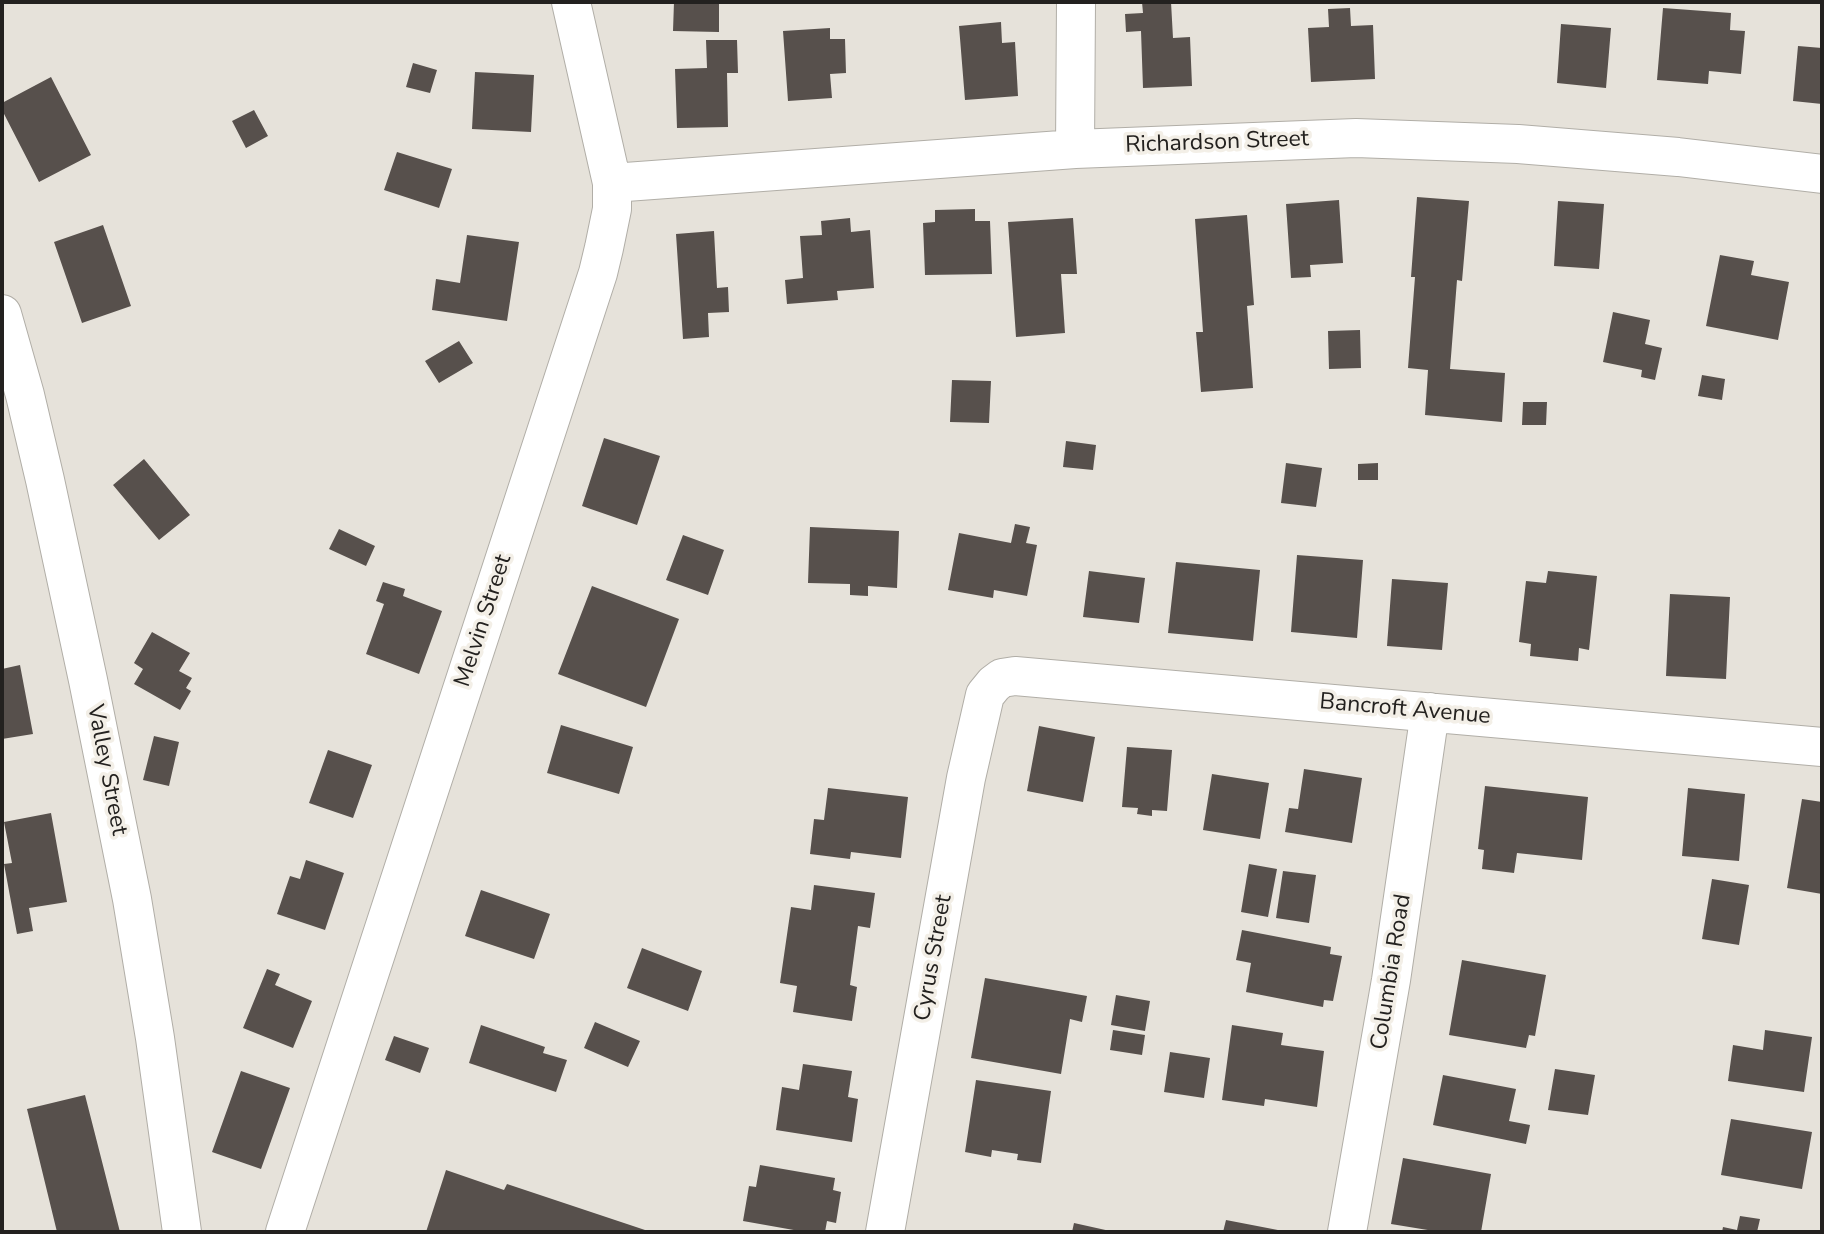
<!DOCTYPE html>
<html>
<head>
<meta charset="utf-8">
<style>
  body { margin:0 }
  #map { position:relative; width:1824px; height:1234px; overflow:hidden; background:#e6e2da; font-family:"Nunito Sans",sans-serif }
  canvas { display:block }
  .frame { position:absolute; inset:0; border:4px solid #23211f; pointer-events:none }
</style>
</head>
<body>
<div id="map">
<canvas width="1824" height="1234"></canvas>
<div class="frame"></div>
</div>
<script>
const g = document.querySelector('canvas').getContext('2d');
g.lineJoin = 'round';
function fill(path, color) {
  g.fillStyle = color;
  g.fill(path, 'evenodd');
}
function shape(rows) {
  const path = new Path2D();
  for (const r of rows) {
    path.moveTo(r[0], r[1]);
    for (let i = 2; i < r.length; i += 2) path.lineTo(r[i], r[i + 1]);
  }
  return path;
}
function stroke(path, color, width, dash) {
  g.strokeStyle = color;
  g.lineWidth = width;
  g.lineCap = dash ? 'butt' : 'round';
  g.setLineDash(dash || []);
  g.stroke(path);
}
function write(font, color, halo, rows, align = 'center') {
  g.font = font + ' "Nunito Sans",sans-serif';
  g.lineWidth = 7;
  g.setLineDash([]);
  g.textBaseline = 'middle';
  g.strokeStyle = halo;
  g.fillStyle = color;
  for (const [text, x, y, turn = 0] of rows) {
    g.save();
    g.translate(x, y);
    g.rotate((+turn || 0) * Math.PI / 180);
    g.textAlign = isNaN(turn) ? turn : align;
    if (halo) g.strokeText(text, 0, 0);
    g.fillText(text, 0, 0);
    g.restore();
  }
}
fill(shape([
  [674,2,719,2,719,32,673,31],
  [1142,2,1171,2,1173,38,1190,37,1192,86,1143,88,1141,31,1126,32,1125,14,1143,13],
  [1350,8,1351,26,1373,25,1375,79,1311,82,1308,28,1329,27,1328,9],
  [1663,8,1731,13,1730,30,1745,31,1741,74,1709,71,1708,84,1657,80],
  [1001,22,1002,43,1015,42,1018,96,965,100,959,26],
  [1561,24,1611,28,1606,88,1557,83],
  [830,28,830,39,845,39,846,73,830,74,832,98,788,101,783,31],
  [706,40,737,40,738,73,727,73,728,127,677,128,675,69,707,68],
  [1798,46,1822,48,1822,104,1793,101],
  [413,63,437,70,430,93,406,87],
  [475,72,534,75,531,132,472,129],
  [51,77,91,155,39,182,2,110,2,103],
  [254,110,268,136,246,148,232,121],
  [397,152,452,169,439,208,384,190],
  [1417,197,1469,201,1462,281,1457,280,1450,369,1505,373,1502,422,1425,415,1428,370,1408,368,1415,277,1411,277],
  [1339,200,1343,263,1310,265,1311,277,1291,278,1286,204],
  [1558,201,1604,204,1599,269,1554,266],
  [975,209,975,221,990,221,992,274,925,275,923,223,935,222,935,210],
  [1247,215,1254,305,1247,306,1253,388,1201,392,1196,332,1203,332,1195,219],
  [850,218,851,232,870,230,874,288,837,291,838,300,787,304,785,280,803,278,800,236,822,235,821,221],
  [1073,218,1077,274,1061,274,1065,333,1016,337,1008,222],
  [103,225,131,306,82,323,54,242],
  [714,231,717,288,728,287,729,312,708,313,709,337,683,339,676,234],
  [467,235,519,242,507,321,432,310,436,279,460,283],
  [1720,255,1754,261,1751,275,1789,282,1778,340,1706,326],
  [1613,312,1650,320,1645,344,1662,348,1655,380,1641,377,1642,370,1603,362],
  [1360,330,1361,368,1329,369,1328,331],
  [459,341,473,363,439,383,425,361],
  [1702,375,1725,379,1722,400,1698,396],
  [952,380,991,381,989,423,950,422],
  [1523,402,1547,402,1546,425,1522,425],
  [604,438,660,456,637,525,582,506],
  [1066,441,1096,445,1093,470,1063,467],
  [144,459,190,515,159,540,113,485],
  [1286,463,1322,468,1316,507,1281,503],
  [1378,463,1378,480,1358,480,1358,464],
  [1015,524,1030,527,1026,543,1037,545,1027,596,994,590,993,598,948,590,959,533,1011,543],
  [810,527,899,531,897,588,868,586,868,596,850,595,850,584,808,583],
  [339,529,375,546,366,566,329,549],
  [683,535,724,550,708,595,666,580],
  [1297,555,1363,560,1357,638,1291,632],
  [1176,562,1260,570,1253,641,1168,633],
  [1089,571,1145,578,1139,623,1083,617],
  [1548,571,1597,576,1589,650,1579,648,1578,661,1530,656,1531,644,1519,642,1526,581,1546,583],
  [1392,579,1448,583,1442,650,1387,646],
  [383,582,405,589,403,596,442,611,419,674,366,654,384,604,376,601],
  [592,586,679,619,646,707,558,674],
  [1670,594,1730,597,1726,679,1666,676],
  [152,632,190,653,179,671,192,678,186,688,191,691,180,710,134,684,143,669,134,663],
  [20,665,33,734,2,739,2,669],
  [561,725,633,747,619,794,547,773],
  [1039,726,1095,737,1083,802,1027,791],
  [154,736,179,742,169,786,143,780],
  [1127,747,1172,750,1167,811,1152,810,1152,816,1137,814,1138,808,1122,807],
  [328,750,372,765,353,818,309,803],
  [1304,769,1362,778,1352,843,1285,832,1289,808,1298,809],
  [1212,774,1269,783,1260,839,1203,830],
  [1485,786,1588,797,1582,860,1517,853,1514,873,1482,869,1484,850,1478,849],
  [828,788,908,797,901,858,851,852,850,859,810,854,814,819,824,820],
  [1688,788,1745,794,1739,861,1682,856],
  [1802,799,1822,802,1822,894,1787,888],
  [51,813,67,902,29,908,33,931,17,934,4,864,12,863,4,822],
  [306,860,344,873,325,930,277,914,290,876,300,879],
  [1249,864,1277,869,1268,917,1241,912],
  [1283,871,1316,875,1309,923,1276,918],
  [1712,879,1749,885,1739,945,1702,939],
  [814,885,875,893,870,928,858,926,850,985,857,987,852,1021,793,1012,797,986,780,983,791,907,811,910],
  [481,890,550,914,534,959,465,936],
  [1242,930,1331,947,1330,954,1342,956,1333,1001,1324,1000,1323,1007,1246,992,1251,963,1236,960],
  [642,948,702,971,688,1011,627,988],
  [1462,960,1546,975,1535,1036,1529,1035,1526,1048,1449,1035],
  [267,969,280,974,275,985,312,1001,293,1048,243,1028],
  [985,978,1087,996,1082,1022,1070,1019,1061,1074,971,1058],
  [1116,995,1150,1001,1145,1031,1111,1025],
  [595,1022,640,1041,628,1067,584,1048],
  [481,1025,545,1047,543,1053,567,1060,556,1092,469,1063],
  [1232,1025,1283,1033,1281,1045,1324,1051,1317,1107,1265,1099,1264,1106,1222,1100],
  [1113,1030,1145,1035,1142,1055,1110,1050],
  [1765,1030,1812,1037,1804,1092,1728,1081,1733,1045,1763,1050],
  [394,1036,429,1048,420,1073,385,1060],
  [1170,1052,1210,1058,1204,1098,1164,1092],
  [803,1064,852,1071,848,1097,858,1099,852,1142,776,1130,782,1087,799,1090],
  [1555,1069,1595,1075,1588,1115,1548,1110],
  [241,1071,290,1088,261,1169,212,1152],
  [1443,1075,1516,1089,1509,1121,1530,1125,1526,1144,1433,1125],
  [976,1080,1051,1091,1041,1163,1017,1160,1018,1154,992,1150,991,1157,965,1152],
  [85,1095,120,1232,57,1232,27,1109],
  [1731,1119,1812,1132,1802,1189,1721,1175],
  [1403,1158,1491,1174,1481,1232,1440,1232,1391,1224],
  [760,1165,835,1178,833,1190,841,1192,836,1223,827,1221,825,1232,805,1232,743,1221,749,1186,756,1187],
  [446,1170,504,1190,507,1184,645,1230,644,1232,426,1232],
  [1740,1216,1760,1219,1757,1232,1722,1232,1723,1227,1737,1230],
  [1226,1220,1283,1231,1283,1232,1223,1232],
  [1074,1223,1110,1231,1110,1232,1072,1232]
]), '#57504c');
const minor = shape([
  [1075,149,1076,2],
  [612,183,1075,149,1356,138,1518,144,1678,157,1822,174],
  [2,314,25,395,45,480,88,680,132,899,155,1038,182,1232],
  [285,1232,598,273,604,248,612,209,612,183,571,2],
  [885,1232,966,778,985,695,994,684,1002,678,1015,676,1822,747],
  [1347,1232,1391,980,1430,712]
]);
stroke(minor, '#b1aea7', 40);
stroke(minor, '#fff', 38);
write('23px', '#23211f', '#f3efe7', [
  ["Richardson Street",1217,143,-2],
  ["Melvin Street",484,621,-72],
  ["Bancroft Avenue",1405,710,5],
  ["Valley Street",106,770,79],
  ["Cyrus Street",934,958,-80],
  ["Columbia Road",1392,972,-81]
]);
</script>
</body>
</html>
